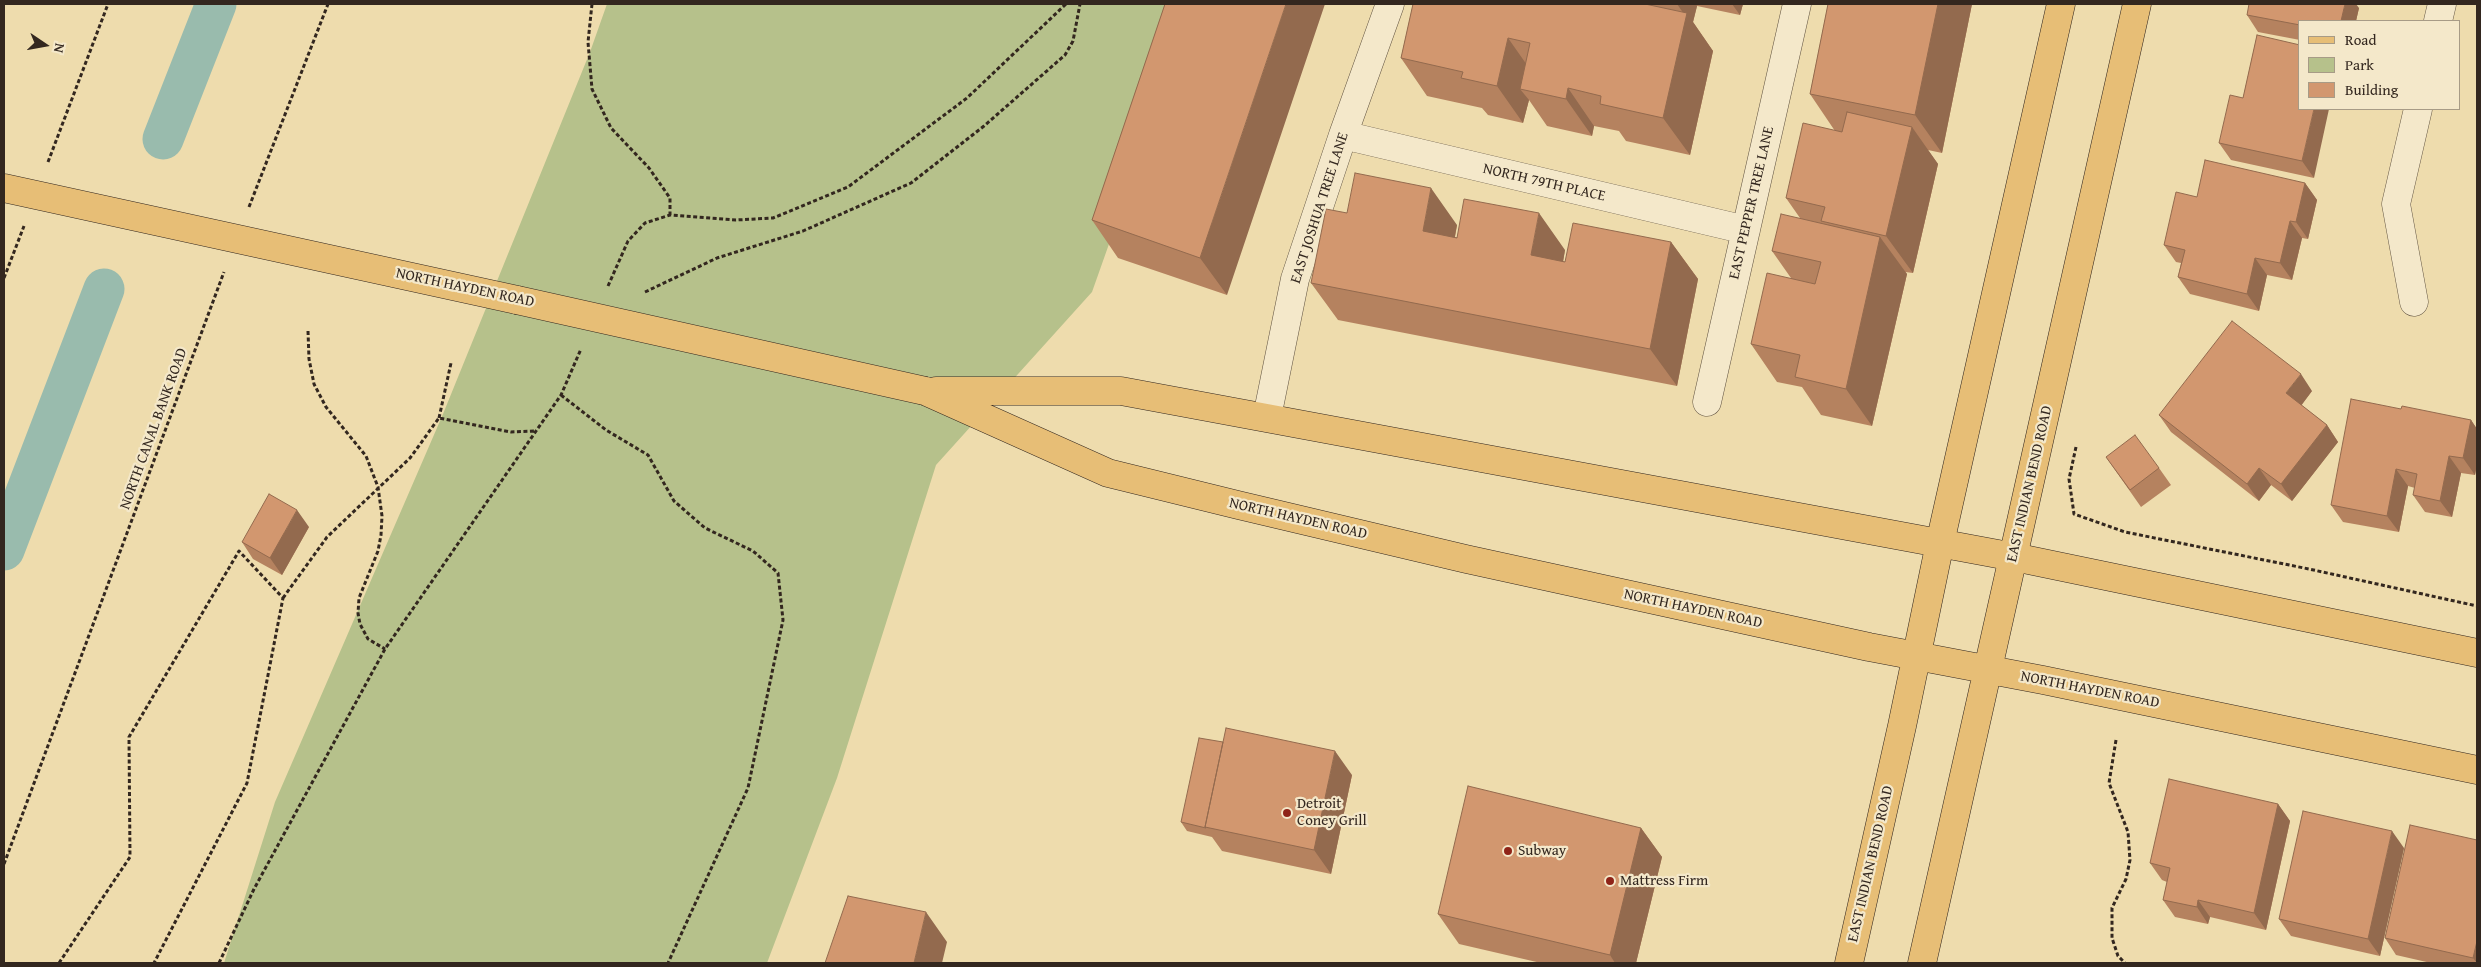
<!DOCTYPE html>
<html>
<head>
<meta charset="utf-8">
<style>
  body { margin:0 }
  #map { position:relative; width:2481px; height:967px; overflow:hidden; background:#eedcad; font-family:"Gentium Book Plus",serif }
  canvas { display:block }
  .frame { position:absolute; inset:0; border:5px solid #33271f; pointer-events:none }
  .legend { position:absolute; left:2298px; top:20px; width:162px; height:90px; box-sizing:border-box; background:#f4e8ca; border:1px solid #a79b86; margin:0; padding:6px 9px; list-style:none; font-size:15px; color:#33271f }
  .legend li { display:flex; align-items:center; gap:10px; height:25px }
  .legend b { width:25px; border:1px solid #a79b86 }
  .north { position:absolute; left:20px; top:20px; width:50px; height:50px; -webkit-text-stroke:4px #f4e8ca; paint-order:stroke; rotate:102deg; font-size:14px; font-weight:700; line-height:20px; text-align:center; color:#33271f }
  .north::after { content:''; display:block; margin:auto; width:18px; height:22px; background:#33271f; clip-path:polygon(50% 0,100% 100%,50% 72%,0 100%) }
</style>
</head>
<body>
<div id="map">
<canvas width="2481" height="967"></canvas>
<div class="frame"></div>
<ul class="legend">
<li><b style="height:6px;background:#e7be76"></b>Road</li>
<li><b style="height:14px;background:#b6c18b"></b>Park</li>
<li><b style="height:14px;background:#d2976f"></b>Building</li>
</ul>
<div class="north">N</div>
</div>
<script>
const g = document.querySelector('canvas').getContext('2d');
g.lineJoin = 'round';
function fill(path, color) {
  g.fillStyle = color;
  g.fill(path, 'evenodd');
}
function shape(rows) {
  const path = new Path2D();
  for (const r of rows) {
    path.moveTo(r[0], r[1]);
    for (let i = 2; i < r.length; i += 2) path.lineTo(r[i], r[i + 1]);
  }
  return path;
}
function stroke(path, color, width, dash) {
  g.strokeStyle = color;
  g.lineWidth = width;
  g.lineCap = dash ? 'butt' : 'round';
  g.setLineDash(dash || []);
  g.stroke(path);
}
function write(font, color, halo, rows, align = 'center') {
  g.font = font + ' "Gentium Book Plus",serif';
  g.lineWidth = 4.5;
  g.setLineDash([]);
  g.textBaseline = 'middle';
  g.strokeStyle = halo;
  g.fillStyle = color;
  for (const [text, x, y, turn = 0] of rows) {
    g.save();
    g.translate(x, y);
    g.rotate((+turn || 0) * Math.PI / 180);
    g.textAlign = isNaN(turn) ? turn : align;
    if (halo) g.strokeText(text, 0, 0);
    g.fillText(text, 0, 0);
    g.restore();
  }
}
fill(shape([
  [607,4,1194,4,1092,292,936,465,837,778,767,963,224,963,275,802,443,414,590,52]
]), '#b6c18b');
stroke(shape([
  [163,139,216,4],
  [4,550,104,289]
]), '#99bbad', 41);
const minor = shape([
  [2438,21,2442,4],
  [1343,135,1746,230],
  [2414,302,2396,204,2418,109],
  [1707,402,1797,4],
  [1267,417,1295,279,1343,135,1390,4]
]);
const major = shape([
  [4,188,517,300],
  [925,391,1108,473,1238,505,1466,559,1869,647,2043,680,2477,770],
  [936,391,1121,391,2014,557,2477,653],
  [1849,963,1902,726,1940,543,2061,4],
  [1922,963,2137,4]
]);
stroke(minor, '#625442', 29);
stroke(major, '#33271f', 29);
stroke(shape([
  [592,4,588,42,592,89,611,128,649,168,670,198,670,215],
  [48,162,108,4],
  [249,207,328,4],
  [4,278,24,226],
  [608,286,628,241,645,223,670,215,736,220,773,218,848,187,967,98,1066,4],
  [645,292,717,258,803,231,911,183,984,126,1065,55,1073,41,1080,4],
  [308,331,309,359,314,384,326,407,366,456,378,487,382,516,381,535,378,551,359,598,358,613,360,624,368,639,385,649],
  [561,395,606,430,648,455,674,501,705,528,753,551,778,573,783,620,748,788,668,963],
  [439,418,451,363],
  [2076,447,2069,479,2074,514,2125,532,2309,569,2477,606],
  [283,598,327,537,410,458,439,418,511,432,536,431],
  [2116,740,2109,783,2128,832,2130,860,2126,879,2112,908,2112,938,2118,956,2125,963],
  [4,864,224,272],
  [59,963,130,857,129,737,239,551,283,598,247,783,154,963],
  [219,963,254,889,385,649,561,395,581,349]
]), '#33271f', 3, [4, 2.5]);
stroke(minor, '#f4e8ca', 28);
stroke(major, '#e7be76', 28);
const majorBridge = shape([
  [517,300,925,391]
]);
stroke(majorBridge, '#33271f', 29, []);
stroke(majorBridge, '#e7be76', 28);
fill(shape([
  [1165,4,1227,295,1118,258,1092,220],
  [1413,4,1743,4,1740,15,1697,6,1693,22,1713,51,1690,155,1626,141,1619,131,1594,126,1592,136,1547,126,1529,100,1523,123,1488,115,1482,108,1427,96,1401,58],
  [1828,4,1972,4,1942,153,1928,150,1938,164,1913,273,1905,272,1907,274,1872,426,1821,415,1802,387,1777,382,1751,344,1791,278,1772,251,1800,218,1786,198,1835,131,1810,94],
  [2359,8,2356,21,2300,21,2300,40,2258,32,2247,15],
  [2257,35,2314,178,2231,160,2219,143,2243,98],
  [2305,183,2317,200,2308,239,2302,238,2292,280,2267,275,2259,311,2190,294,2178,277,2181,263,2176,262,2164,245,2197,197],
  [1347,213,1457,225,1455,237,1565,250,1563,261,1565,262,1671,242,1698,279,1677,386,1338,320,1311,283],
  [2312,391,2301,405,2327,425,2338,442,2292,501,2271,485,2259,501,2171,432,2159,415],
  [2401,409,2471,420,2477,429,2477,464,2475,475,2461,473,2452,517,2425,512,2413,495,2415,488,2408,486,2399,532,2343,522,2331,505],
  [2106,457,2159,468,2171,485,2141,507],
  [309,527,282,575,253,559,242,542],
  [1352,775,1331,874,1222,851,1212,837,1187,831,1181,822],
  [2278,804,2290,821,2266,930,2210,917,2208,924,2175,917,2163,900,2167,882,2162,880,2150,863],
  [1641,828,1662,857,1636,963,1541,963,1459,944,1438,914],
  [2477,840,2477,963,2431,963,2396,955,2385,938],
  [2404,848,2380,956,2291,936,2279,919]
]), '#b5825f');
fill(shape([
  [1286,4,1325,4,1227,295,1200,258],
  [1677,4,1696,4,1697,6,1693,22,1713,51,1690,155,1663,118,1686,17],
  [1732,4,1743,4,1740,15],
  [1938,4,1972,4,1942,153,1915,115],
  [2345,4,2356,4,2359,8,2356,21,2341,21],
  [1508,38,1534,75,1520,89,1529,100,1523,123,1497,86],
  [1568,88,1594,126,1592,136,1566,99],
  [2314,109,2329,109,2314,178,2302,161],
  [1912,127,1938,164,1913,273,1886,236],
  [2305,183,2317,200,2308,239,2296,222],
  [1431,188,1457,225,1449,268,1423,231],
  [1539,213,1565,250,1558,293,1531,255],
  [2290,221,2302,238,2292,280,2280,263],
  [1880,237,1907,274,1872,426,1846,389],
  [1671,242,1698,279,1677,386,1650,349],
  [2255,258,2267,275,2259,311,2247,294],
  [2301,374,2312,391,2298,410,2286,393],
  [2471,420,2477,429,2477,464,2475,475,2463,458],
  [2327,425,2338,442,2292,501,2281,484],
  [2449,456,2461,473,2452,517,2440,501],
  [2259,468,2271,485,2259,501,2247,484],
  [2396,469,2408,486,2399,532,2387,516],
  [297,510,309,527,282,575,270,558],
  [1335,751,1352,775,1331,874,1314,850],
  [2278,804,2290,821,2266,930,2254,913],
  [1641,828,1662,857,1636,963,1615,963,1610,955],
  [2392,831,2404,848,2380,956,2368,939],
  [2198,900,2210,917,2208,924,2197,907],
  [926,912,947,942,942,963,914,963],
  [2477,941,2477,963,2473,958]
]), '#936a4e');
const building = shape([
  [1165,4,1286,4,1200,258,1092,220,1165,4],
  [1413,4,1645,4,1687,13,1663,118,1600,104,1601,96,1568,88,1566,99,1520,89,1530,43,1508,38,1497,86,1461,78,1463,72,1401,58,1413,4],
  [1828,4,1938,4,1915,115,1810,94,1828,4],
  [2249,4,2345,4,2341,21,2300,21,2300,25,2247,15,2249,4],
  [2257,35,2300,45,2300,109,2314,109,2302,161,2219,143,2230,95,2243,98,2257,35],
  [1847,112,1912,127,1886,236,1821,221,1825,207,1786,198,1803,123,1842,132,1847,112],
  [2205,160,2305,183,2296,222,2290,221,2280,263,2255,258,2247,294,2178,277,2185,250,2164,245,2176,192,2197,197,2205,160],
  [1355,173,1431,188,1423,231,1457,238,1464,199,1539,213,1531,255,1565,262,1573,223,1671,242,1650,349,1311,283,1326,209,1347,213,1355,173],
  [1781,214,1880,237,1846,389,1795,377,1800,355,1751,344,1767,273,1815,284,1821,262,1772,251,1781,214],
  [2232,321,2301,374,2286,393,2327,425,2281,484,2259,468,2247,484,2159,415,2232,321],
  [2351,399,2401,409,2402,406,2471,420,2463,458,2449,456,2440,501,2413,495,2417,474,2396,469,2387,516,2331,505,2351,399],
  [2135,435,2159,468,2130,490,2106,457,2135,435],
  [269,494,297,510,270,558,242,542,269,494],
  [1226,728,1335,751,1314,850,1205,827,1226,728],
  [1199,738,1223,742,1205,827,1206,828,1181,822,1199,738],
  [2169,779,2278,804,2254,913,2198,900,2197,907,2163,900,2170,868,2150,863,2169,779],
  [1468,786,1641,828,1610,955,1438,914,1468,786],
  [2303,811,2392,831,2368,939,2279,919,2303,811],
  [2410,825,2477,840,2477,941,2473,958,2385,938,2410,825],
  [848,896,926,912,914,963,825,963,848,896]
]);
fill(building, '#d2976f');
stroke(building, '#936a4e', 1);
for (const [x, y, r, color] of [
  [1287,813,5,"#8f2418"],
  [1508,851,5,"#8f2418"],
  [1610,881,5,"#8f2418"]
]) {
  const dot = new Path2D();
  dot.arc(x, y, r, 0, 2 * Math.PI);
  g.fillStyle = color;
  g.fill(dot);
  stroke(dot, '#f4e8ca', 2);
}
write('15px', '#33271f', '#f4e8ca', [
  ["NORTH 79TH PLACE",1544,183,13],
  ["EAST PEPPER TREE LANE",1752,203,-77],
  ["EAST JOSHUA TREE LANE",1320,208,-72],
  ["NORTH HAYDEN ROAD",465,288,12],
  ["NORTH CANAL BANK ROAD",154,429,-70],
  ["EAST INDIAN BEND ROAD",2030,484,-77],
  ["NORTH HAYDEN ROAD",1298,519,13],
  ["NORTH HAYDEN ROAD",1693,609,12],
  ["NORTH HAYDEN ROAD",2090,690,11],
  ["EAST INDIAN BEND ROAD",1871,864,-77]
]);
write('15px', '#33271f', '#f4e8ca', [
  ["Detroit",1297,804],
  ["Coney Grill",1297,821],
  ["Subway",1518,851],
  ["Mattress Firm",1620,881]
], 'left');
</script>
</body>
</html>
